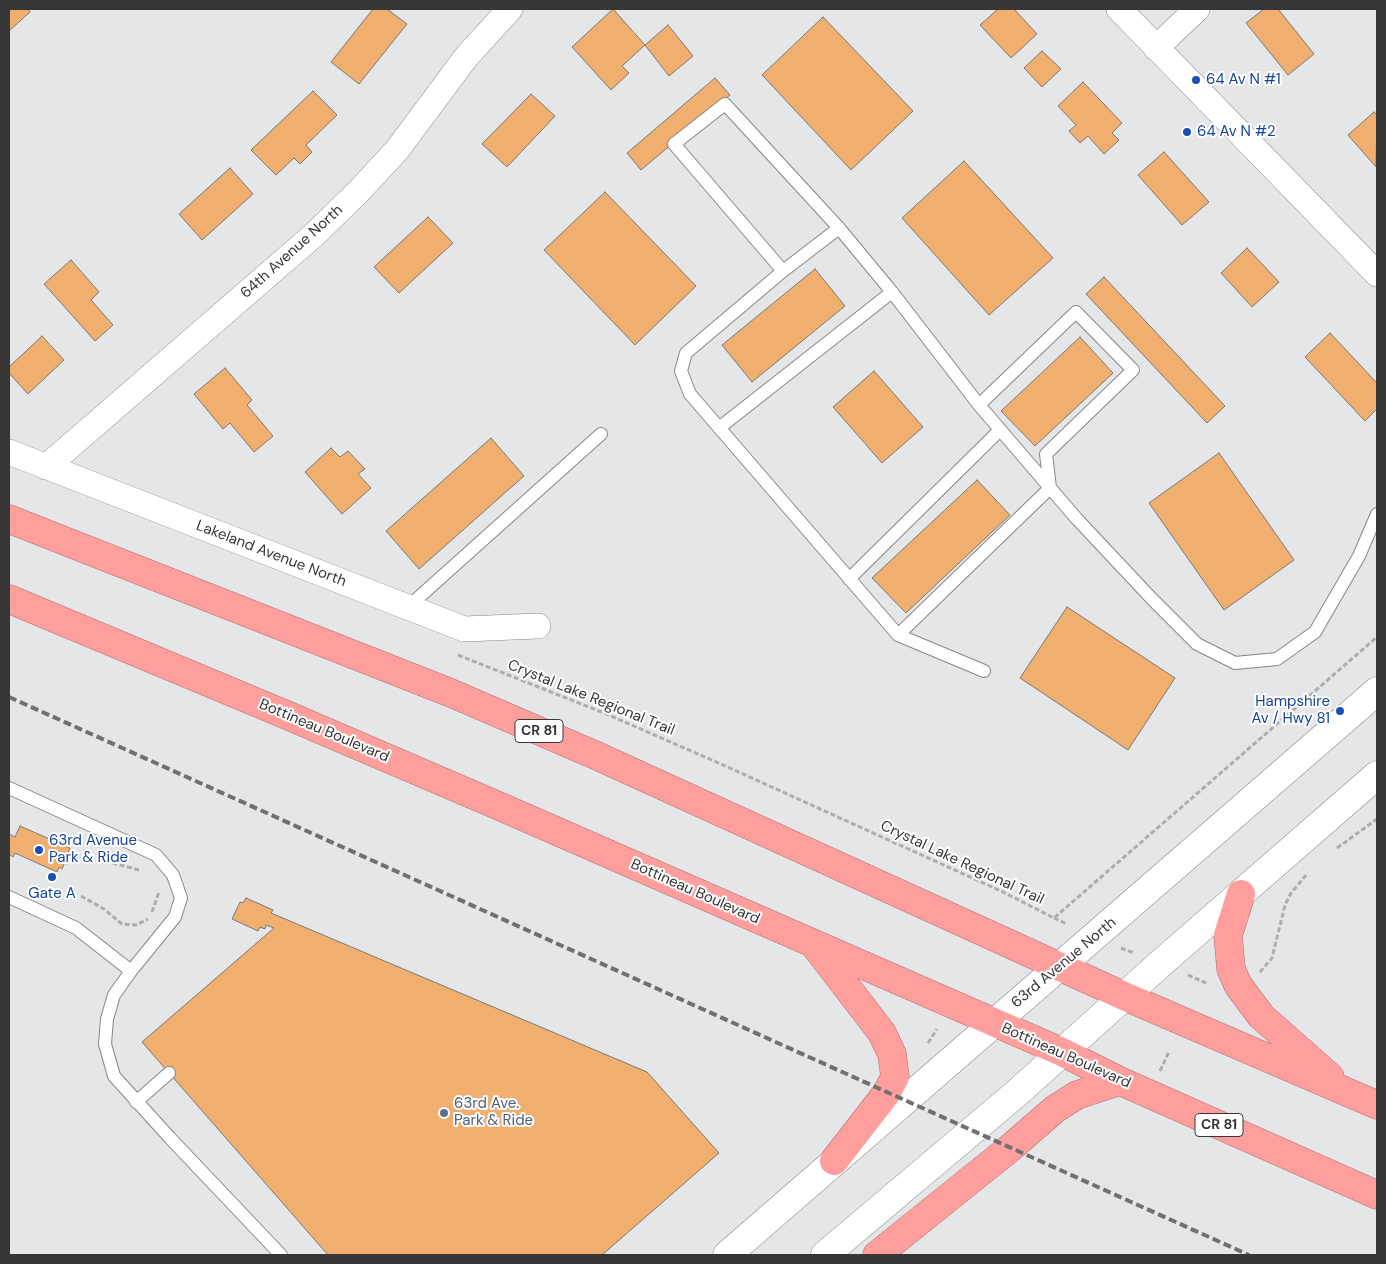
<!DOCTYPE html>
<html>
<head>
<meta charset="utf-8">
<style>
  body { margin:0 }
  #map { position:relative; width:1386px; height:1264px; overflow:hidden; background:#e5e6e8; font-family:"DM Sans",sans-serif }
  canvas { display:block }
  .frame { position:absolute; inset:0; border:10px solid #363637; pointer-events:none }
</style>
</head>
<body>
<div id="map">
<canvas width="1386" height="1264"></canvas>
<div class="frame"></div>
</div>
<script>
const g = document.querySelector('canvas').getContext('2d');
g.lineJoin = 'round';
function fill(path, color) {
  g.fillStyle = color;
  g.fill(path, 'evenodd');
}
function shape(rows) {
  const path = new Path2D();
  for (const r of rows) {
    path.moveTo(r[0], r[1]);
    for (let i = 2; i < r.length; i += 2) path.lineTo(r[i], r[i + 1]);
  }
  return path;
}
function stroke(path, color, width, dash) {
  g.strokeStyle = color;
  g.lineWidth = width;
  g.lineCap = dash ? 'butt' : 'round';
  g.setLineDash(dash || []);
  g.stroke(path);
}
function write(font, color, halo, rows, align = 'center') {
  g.font = font + ' "DM Sans",sans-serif';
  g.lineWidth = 4;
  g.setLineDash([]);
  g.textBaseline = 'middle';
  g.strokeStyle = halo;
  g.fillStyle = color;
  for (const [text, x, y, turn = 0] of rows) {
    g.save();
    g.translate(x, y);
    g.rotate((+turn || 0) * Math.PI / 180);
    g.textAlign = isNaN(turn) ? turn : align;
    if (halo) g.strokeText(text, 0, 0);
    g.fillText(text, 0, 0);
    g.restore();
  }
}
const building = shape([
  [9,9,28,9,30,12,9,31,9,9],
  [373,9,387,9,407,24,359,84,331,62,373,9],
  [613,9,645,45,622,66,629,73,611,90,572,47,613,9],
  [998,9,1014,9,1037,34,1011,58,980,25,998,9],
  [1264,9,1278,9,1314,54,1288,75,1246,23,1264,9],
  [823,17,913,111,851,170,762,75,823,17],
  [668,25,693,56,669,76,645,45,668,25],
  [1042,51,1061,69,1042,87,1024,68,1042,51],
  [715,78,730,95,641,170,627,153,715,78],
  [1083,82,1122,123,1112,133,1119,140,1104,154,1088,136,1080,143,1069,131,1076,125,1058,106,1083,82],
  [313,91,337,115,306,145,312,152,300,164,294,158,276,175,251,150,313,91],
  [531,94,555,116,507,167,482,144,531,94],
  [1374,112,1377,115,1376,167,1348,135,1374,112],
  [1164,152,1209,202,1182,225,1138,175,1164,152],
  [964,161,1053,258,989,315,902,218,964,161],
  [230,168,253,194,202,240,179,214,230,168],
  [605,192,696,286,635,345,544,250,605,192],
  [428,217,453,243,399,293,374,267,428,217],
  [1247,248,1279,282,1252,307,1221,273,1247,248],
  [71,260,99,292,91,300,113,325,95,341,44,284,71,260],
  [815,269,845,306,752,382,722,345,815,269],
  [1104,277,1225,406,1207,423,1086,294,1104,277],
  [1330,333,1377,383,1377,409,1365,421,1305,357,1330,333],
  [42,336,64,360,28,394,9,373,9,367,42,336],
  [1080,337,1113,373,1035,446,1001,411,1080,337],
  [225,368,252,400,247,405,273,436,254,452,230,423,223,429,194,394,225,368],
  [874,371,923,427,882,463,833,407,874,371],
  [491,438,524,476,419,569,386,531,491,438],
  [331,448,340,457,348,451,365,469,358,474,371,488,342,514,305,472,331,448],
  [1219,453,1294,560,1224,610,1149,503,1219,453],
  [977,480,1010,515,906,613,872,578,977,480],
  [1067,607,1175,678,1128,750,1020,678,1067,607],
  [20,826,70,848,68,853,72,855,68,864,65,862,62,869,59,867,57,872,15,853,13,857,9,854,9,834,15,837,20,826],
  [246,898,273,910,271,913,647,1072,719,1153,602,1255,328,1255,142,1042,274,928,266,925,265,929,260,927,258,931,232,919,240,902,243,903,246,898]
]);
fill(building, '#f0af6f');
stroke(building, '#7a7977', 1);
const service = shape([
  [783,271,839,228],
  [719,428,892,292],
  [849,579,1000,430],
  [408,607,601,434],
  [898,635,1050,488,1046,454,1133,370,1076,312,979,405],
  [984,671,898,635,690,394,681,371,686,353,783,271,674,144,725,104,839,228,892,292,979,405,1076,518,1152,599,1197,644,1235,663,1277,659,1315,632,1359,556,1377,514],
  [9,788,156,855,173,875,181,898,175,917,131,971,114,995,107,1019,105,1044,114,1076,170,1138,281,1255],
  [9,897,76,928,131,971],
  [136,1102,169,1073]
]);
const minor = shape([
  [1119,9,1377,274],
  [1156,48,1197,9],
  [9,452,464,629,538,626],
  [46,467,315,234,359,191,397,150,467,56,510,9]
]);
const tertiary = shape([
  [727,1255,1377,691],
  [825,1255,1018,1092,1160,964,1377,775]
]);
const trunk = shape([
  [9,519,451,693,595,755,1124,996,1377,1105],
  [9,599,289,716,499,806,1062,1052,1120,1081,1377,1195],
  [1241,894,1228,935,1231,969,1238,985,1261,1016,1330,1077],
  [816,947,882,1033,892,1054,895,1077,886,1094,834,1161],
  [877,1255,1009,1149,1055,1109,1077,1095,1120,1081]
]);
stroke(service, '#858788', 14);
stroke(minor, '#858788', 26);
stroke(tertiary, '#858788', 29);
stroke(trunk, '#b86b6a', 29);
stroke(shape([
  [458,655,609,715,721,764,1001,891,1054,918,1377,637],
  [1337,848,1377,819],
  [98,859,139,870],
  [81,896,104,909,122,924,136,925,148,919],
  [152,912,159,892],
  [1054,918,1067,924],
  [1121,948,1134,953],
  [1260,972,1272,958,1285,905,1291,893,1308,873],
  [1188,975,1208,984],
  [928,1043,937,1029],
  [1160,1071,1169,1052]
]), '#aeaeb0', 3, [5, 2.5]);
stroke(service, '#fff', 12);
stroke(minor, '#fff', 25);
stroke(tertiary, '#fff', 28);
stroke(trunk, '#fe9f9e', 28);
stroke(shape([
  [9,697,1249,1255]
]), '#707071', 4, [8, 4]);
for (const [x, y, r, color] of [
  [1196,80,5,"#1a4fb4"],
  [1187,132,5,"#1a4fb4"],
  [1340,711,5,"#1a4fb4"],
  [39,850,5,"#1a4fb4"],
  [52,877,5,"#1a4fb4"],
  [444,1113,5,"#5c6f8a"]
]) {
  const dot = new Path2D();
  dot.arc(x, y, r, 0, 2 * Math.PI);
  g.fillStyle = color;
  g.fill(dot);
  stroke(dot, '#fff', 2);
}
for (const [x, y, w] of [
  [539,731,48],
  [1219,1125,48]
]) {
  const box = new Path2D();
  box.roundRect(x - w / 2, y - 11.5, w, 23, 4);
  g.fillStyle = '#fff';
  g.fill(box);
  stroke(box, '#363637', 1);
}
write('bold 14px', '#363637', null, [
  ["CR 81",539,731],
  ["CR 81",1219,1125]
]);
write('15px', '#164399', '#fff', [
  ["64 Av N #1",1206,80],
  ["64 Av N #2",1197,132],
  ["Hampshire",1330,702,"right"],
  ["Av / Hwy 81",1330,719,"right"],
  ["63rd Avenue",49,841],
  ["Park & Ride",49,858],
  ["Gate A",52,894,"center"]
], 'left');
write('15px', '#363637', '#fff', [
  ["64th Avenue North",292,252,-42],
  ["Lakeland Avenue North",271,554,21],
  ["Crystal Lake Regional Trail",591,698,22],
  ["Bottineau Boulevard",324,731,23],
  ["Crystal Lake Regional Trail",962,863,25],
  ["Bottineau Boulevard",695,892,24],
  ["63rd Avenue North",1064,963,-40],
  ["Bottineau Boulevard",1066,1056,24]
]);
write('15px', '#4e5e75', '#fff', [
  ["63rd Ave.",454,1104],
  ["Park & Ride",454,1121]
], 'left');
</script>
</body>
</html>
